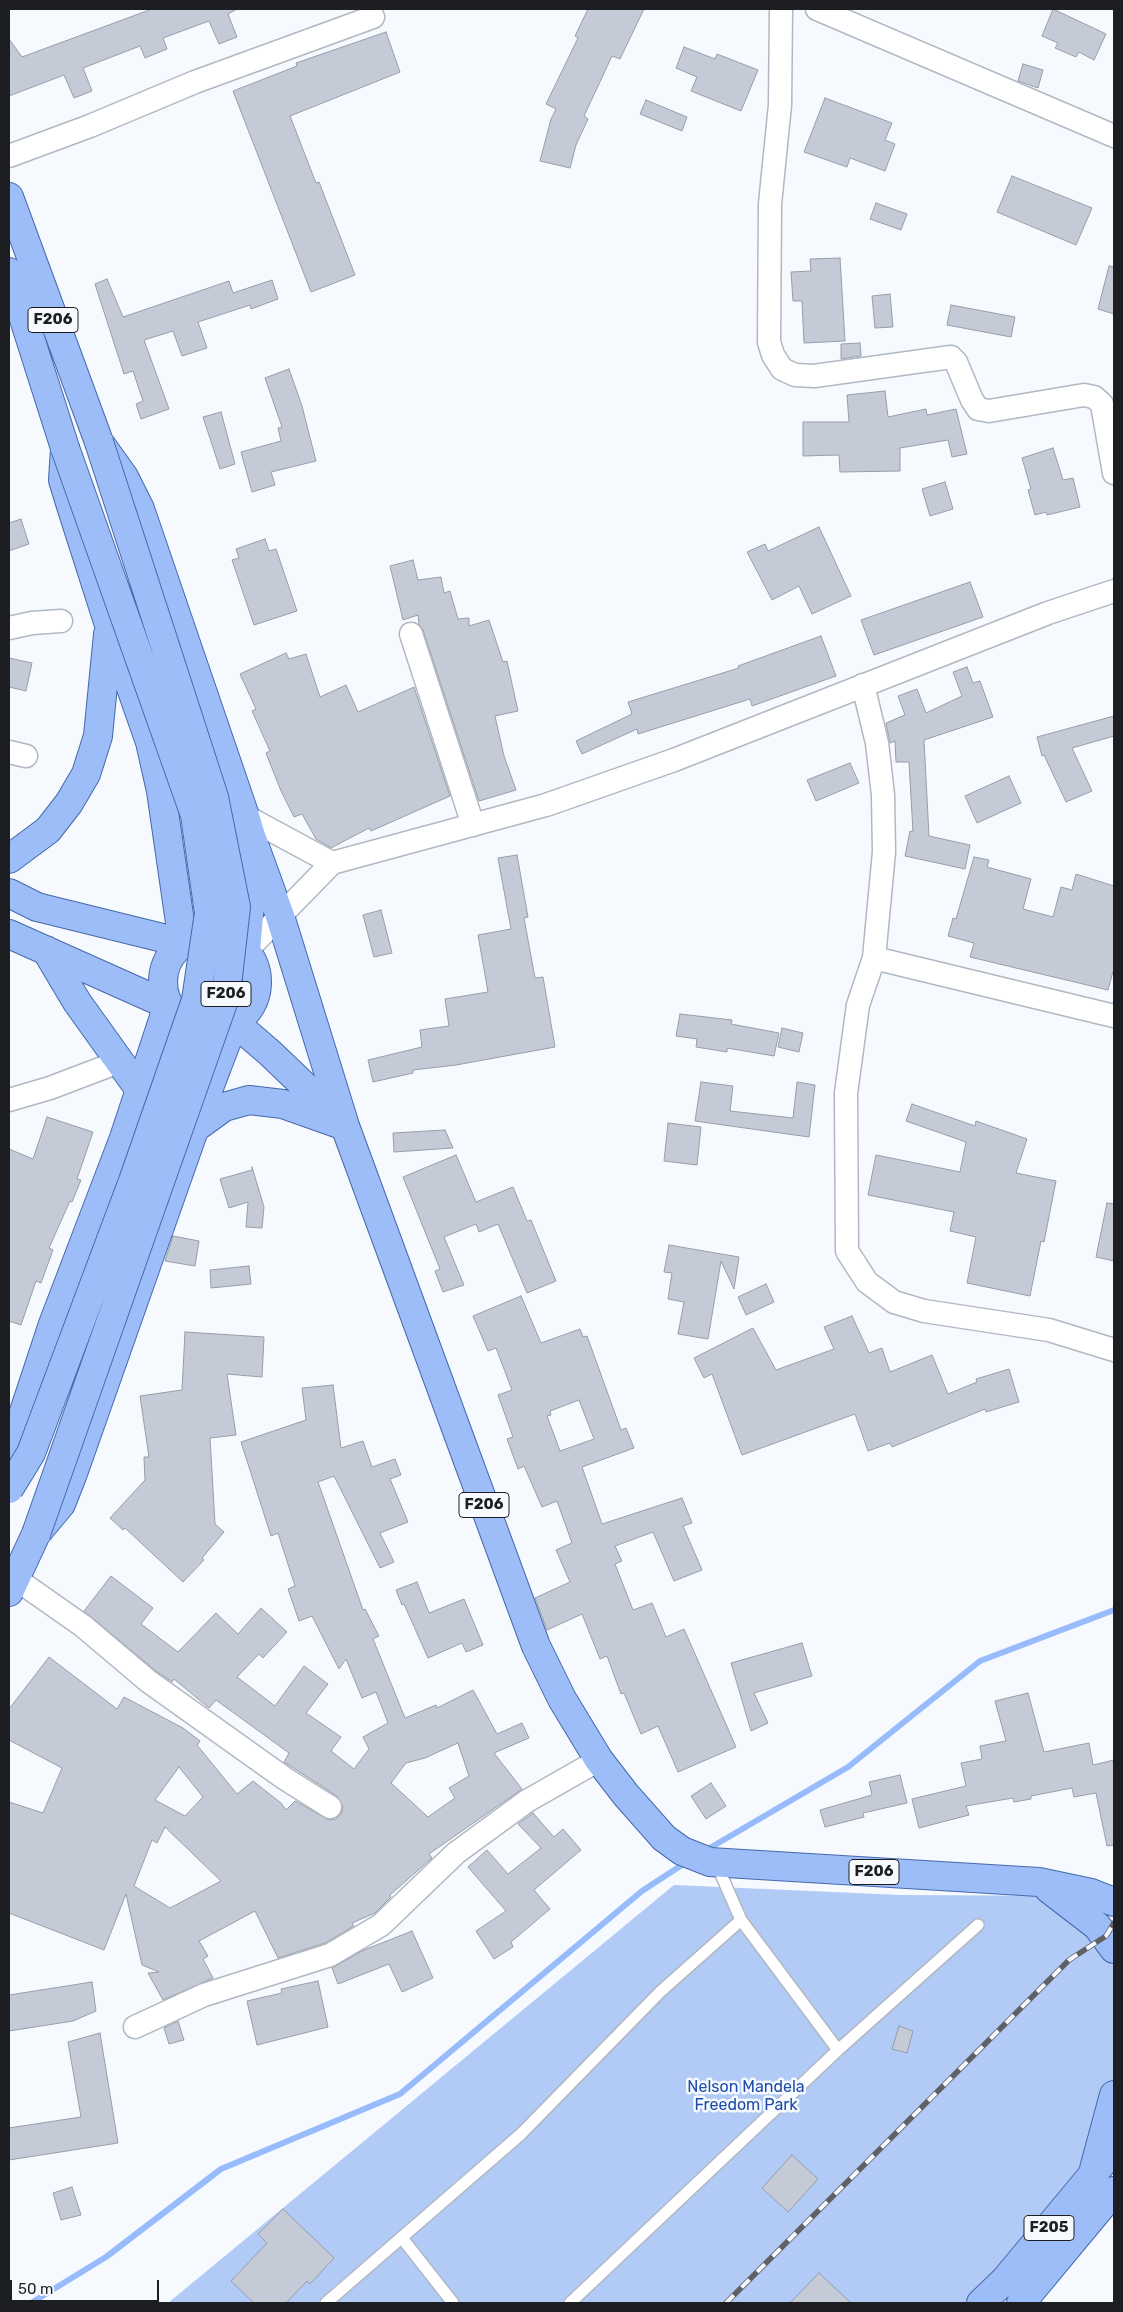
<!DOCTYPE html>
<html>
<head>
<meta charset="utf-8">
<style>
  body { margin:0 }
  #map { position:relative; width:1123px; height:2312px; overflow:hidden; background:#f6f9fe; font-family:Rubik,sans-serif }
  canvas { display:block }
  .frame { position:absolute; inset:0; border:10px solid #1c1e22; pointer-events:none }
  .scale { position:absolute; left:10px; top:2280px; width:149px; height:22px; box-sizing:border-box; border:2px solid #1c1e22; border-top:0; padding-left:6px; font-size:15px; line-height:18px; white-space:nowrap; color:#1c1e22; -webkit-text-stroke:4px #f6f9fe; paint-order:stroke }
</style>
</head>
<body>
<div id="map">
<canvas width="1123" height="2312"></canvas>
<div class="frame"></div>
<div class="scale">50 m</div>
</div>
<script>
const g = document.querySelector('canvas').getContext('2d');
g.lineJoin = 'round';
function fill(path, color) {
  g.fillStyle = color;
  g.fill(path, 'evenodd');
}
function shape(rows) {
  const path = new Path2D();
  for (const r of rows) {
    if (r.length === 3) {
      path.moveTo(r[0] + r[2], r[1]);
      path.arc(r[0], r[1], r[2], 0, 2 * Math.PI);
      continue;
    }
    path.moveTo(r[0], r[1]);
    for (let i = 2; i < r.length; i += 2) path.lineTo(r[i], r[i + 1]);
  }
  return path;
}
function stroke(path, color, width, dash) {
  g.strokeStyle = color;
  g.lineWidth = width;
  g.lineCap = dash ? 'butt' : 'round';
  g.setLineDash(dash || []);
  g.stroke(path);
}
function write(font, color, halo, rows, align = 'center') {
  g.font = font + ' Rubik,sans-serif';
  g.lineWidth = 5;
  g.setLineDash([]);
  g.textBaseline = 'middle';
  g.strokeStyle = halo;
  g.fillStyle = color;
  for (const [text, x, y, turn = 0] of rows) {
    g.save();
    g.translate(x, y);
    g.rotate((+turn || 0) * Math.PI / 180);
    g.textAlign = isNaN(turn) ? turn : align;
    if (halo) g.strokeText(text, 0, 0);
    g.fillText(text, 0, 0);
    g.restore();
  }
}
fill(shape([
  [674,1885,900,1895,1086,1896,1114,1932,1114,2085,1084,2182,965,2303,168,2303]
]), '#b1caf6');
stroke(shape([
  [703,1852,848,1767,980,1661,1114,1610],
  [31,2303,106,2257,221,2169,400,2094,642,1891,688,1861]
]), '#97bbfb', 6);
const building = shape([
  [152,9,237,9,228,14,237,37,219,44,209,21,163,38,167,49,145,58,140,46,83,68,92,91,74,98,64,75,9,96,9,39,22,57,152,9],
  [588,9,644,9,620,59,612,56,584,116,588,119,576,145,570,168,540,161,551,119,556,109,546,104,578,38,575,36,588,9],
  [1053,9,1106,34,1094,60,1079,52,1076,57,1055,48,1058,43,1042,36,1053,9],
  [386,32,400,72,290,116,316,183,319,182,355,275,311,292,233,91,297,66,296,63,386,32],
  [684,47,715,59,717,54,758,70,741,111,691,91,697,77,676,68,684,47],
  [1023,64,1043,70,1038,88,1018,81,1023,64],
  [825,98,892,123,885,140,895,144,885,171,850,158,847,167,804,152,825,98],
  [646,100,687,117,682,131,640,114,646,100],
  [1012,176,1092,208,1076,245,997,212,1012,176],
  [876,203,907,214,901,230,870,219,876,203],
  [840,258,845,341,804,343,802,301,793,301,791,272,811,271,810,259,840,258],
  [1109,266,1114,267,1114,314,1098,309,1109,266],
  [107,279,123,317,229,281,233,293,272,280,278,299,251,309,250,305,198,322,207,348,182,356,173,331,144,340,169,409,141,419,136,404,143,401,133,371,124,374,95,284,107,279],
  [890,294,893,327,875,328,872,296,890,294],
  [951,305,1015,317,1011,337,947,325,951,305],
  [860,343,861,356,841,359,841,344,860,343],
  [289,369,302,406,316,461,271,472,275,485,252,492,241,452,281,441,278,428,282,427,265,378,289,369],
  [885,391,888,417,926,409,927,415,956,409,967,454,952,457,948,440,900,448,900,471,840,472,839,455,803,456,803,422,849,422,847,395,885,391],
  [221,412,235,464,220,469,203,417,221,412],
  [1053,448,1063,480,1073,478,1080,507,1047,515,1046,512,1035,515,1028,490,1031,489,1022,458,1053,448],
  [945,482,953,509,930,516,922,489,945,482],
  [21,519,29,544,9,551,9,523,21,519],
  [819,527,851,596,812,614,799,586,772,600,747,552,765,544,768,551,819,527],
  [265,539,269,551,276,549,297,611,254,625,232,560,239,558,236,549,265,539],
  [413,560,418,580,441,577,444,593,450,591,458,619,469,618,469,626,489,620,503,662,507,661,518,711,495,716,504,756,516,790,479,801,423,630,419,624,418,615,403,620,390,566,413,560],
  [970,582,983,617,874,655,861,620,970,582],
  [821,636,836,676,752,706,750,699,638,734,637,729,582,754,576,741,632,714,628,702,739,668,738,666,821,636],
  [286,653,289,659,306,654,320,697,346,685,358,712,414,687,450,796,371,831,369,828,331,848,316,839,302,814,294,817,281,791,266,753,270,751,252,711,256,709,240,674,286,653],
  [9,658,32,663,26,691,9,687,9,658],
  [967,667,973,683,980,681,993,717,924,740,929,836,970,845,965,869,905,856,910,831,913,832,909,762,896,762,895,741,890,743,886,723,905,715,898,696,917,689,926,713,962,696,953,672,967,667],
  [1114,716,1114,736,1072,748,1092,791,1066,802,1044,755,1042,756,1037,737,1114,716],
  [850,763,859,783,816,801,807,780,850,763],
  [1009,776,1021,803,977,823,965,796,1009,776],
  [517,855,528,917,524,918,535,978,543,977,555,1047,456,1065,413,1070,413,1073,373,1082,368,1060,422,1047,420,1030,449,1026,445,999,488,992,478,935,511,929,498,858,517,855],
  [974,857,989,860,987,867,1031,879,1023,909,1053,917,1061,887,1072,890,1076,874,1114,886,1114,968,1108,990,970,957,974,943,948,936,953,918,956,919,974,857],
  [381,910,392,953,374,957,363,915,381,910],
  [680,1014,732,1020,731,1024,779,1033,774,1056,727,1048,727,1052,696,1047,697,1039,676,1036,680,1014],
  [782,1028,803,1033,799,1052,778,1047,782,1028],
  [701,1082,733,1086,730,1111,793,1118,797,1082,815,1085,809,1137,695,1121,701,1082],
  [912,1104,975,1126,976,1121,1027,1139,1016,1173,1056,1181,1044,1242,1041,1241,1030,1296,967,1283,976,1237,950,1231,954,1212,868,1195,876,1155,960,1172,966,1142,906,1121,912,1104],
  [47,1117,93,1132,77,1179,81,1180,72,1202,70,1201,49,1248,53,1250,41,1283,36,1281,21,1325,9,1321,9,1149,33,1159,47,1117],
  [668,1123,701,1127,697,1165,664,1161,668,1123],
  [445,1130,453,1148,394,1152,393,1133,445,1130],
  [456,1155,476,1202,513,1187,527,1221,531,1220,556,1281,527,1293,498,1224,479,1232,476,1224,444,1237,464,1285,443,1292,435,1271,440,1269,403,1177,456,1155],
  [252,1167,264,1207,262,1228,246,1227,248,1202,229,1208,220,1179,252,1170,252,1167],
  [1107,1203,1114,1204,1114,1261,1096,1257,1107,1203],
  [173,1236,199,1241,195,1266,165,1261,173,1236],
  [669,1245,739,1257,734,1289,721,1261,708,1339,678,1334,684,1302,668,1299,672,1273,664,1272,669,1245],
  [249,1266,251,1284,211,1288,210,1270,249,1266],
  [766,1284,774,1302,746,1315,738,1297,766,1284],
  [521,1296,541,1343,580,1329,583,1337,587,1336,621,1430,626,1428,634,1448,582,1467,602,1524,682,1498,692,1523,683,1526,702,1570,674,1581,653,1532,615,1546,622,1561,615,1564,633,1610,652,1603,666,1637,684,1629,736,1747,678,1772,658,1726,641,1734,624,1693,621,1694,607,1656,600,1659,582,1614,547,1630,535,1598,570,1582,556,1550,572,1543,557,1501,542,1507,524,1466,518,1469,507,1439,513,1437,498,1395,512,1390,496,1348,488,1351,473,1316,521,1296],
  [579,1400,594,1439,560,1451,547,1416,551,1415,550,1411,579,1400],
  [852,1316,869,1353,882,1348,890,1372,932,1355,948,1394,977,1382,976,1379,1009,1369,1019,1402,986,1412,985,1409,892,1447,890,1443,868,1451,855,1414,742,1455,712,1374,704,1378,694,1358,753,1328,776,1370,834,1349,824,1327,852,1316],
  [185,1332,264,1337,262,1377,227,1374,236,1435,210,1438,215,1524,224,1532,202,1558,204,1560,183,1582,125,1528,123,1530,110,1518,145,1480,144,1457,149,1457,140,1396,182,1390,185,1332],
  [333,1385,341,1448,363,1441,372,1467,395,1459,401,1475,390,1479,408,1522,380,1533,394,1562,380,1568,334,1476,318,1482,363,1610,365,1609,379,1636,373,1639,405,1718,436,1705,437,1708,473,1690,497,1734,522,1723,529,1738,494,1753,522,1789,429,1854,432,1858,390,1895,391,1897,375,1913,352,1923,354,1926,325,1943,278,1958,255,1911,199,1941,208,1956,203,1959,213,1978,163,2000,148,1973,159,1972,142,1965,126,1894,104,1950,9,1913,9,1802,43,1813,62,1768,9,1740,9,1709,49,1657,117,1709,124,1697,183,1728,200,1741,197,1745,237,1794,253,1781,281,1803,286,1810,295,1801,329,1820,336,1819,341,1814,343,1807,337,1796,284,1762,289,1753,216,1700,209,1708,174,1679,172,1682,156,1671,84,1611,111,1576,153,1608,141,1624,178,1652,216,1613,238,1634,261,1608,287,1632,263,1658,259,1654,237,1677,275,1706,304,1666,328,1684,306,1713,341,1737,331,1751,354,1769,369,1749,363,1737,388,1723,376,1692,362,1698,346,1659,339,1669,312,1616,299,1621,288,1589,295,1586,278,1533,271,1536,241,1442,306,1420,302,1388,333,1385],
  [458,1743,469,1776,449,1788,455,1798,428,1817,391,1783,406,1763,425,1758,458,1743],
  [179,1767,203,1797,185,1816,155,1800,179,1767],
  [165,1827,221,1881,170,1908,134,1886,152,1840,157,1843,165,1827],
  [417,1582,429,1613,464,1599,483,1645,466,1652,462,1643,428,1658,404,1604,402,1605,396,1590,417,1582],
  [802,1643,812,1676,754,1693,768,1723,751,1731,731,1663,802,1643],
  [1028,1693,1044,1752,1089,1743,1093,1765,1114,1760,1114,1845,1107,1846,1096,1793,1074,1797,1072,1788,1031,1796,1031,1799,1014,1802,1013,1798,966,1806,969,1815,919,1828,912,1799,966,1786,961,1763,982,1759,980,1746,1006,1741,995,1701,1028,1693],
  [900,1775,907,1803,863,1813,864,1817,825,1827,820,1810,872,1795,869,1782,900,1775],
  [711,1783,726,1806,706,1819,691,1796,711,1783],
  [533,1813,554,1837,563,1829,581,1850,534,1890,550,1909,511,1942,513,1947,494,1959,476,1931,506,1911,468,1867,487,1850,508,1874,541,1848,518,1824,533,1813],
  [412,1931,433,1978,402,1992,389,1964,338,1984,332,1968,364,1950,412,1931],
  [318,1981,328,2027,257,2045,247,2001,282,1993,281,1989,318,1981],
  [92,1982,96,2011,73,2021,9,2031,9,1995,92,1982],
  [178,2021,184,2040,169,2044,164,2028,178,2021],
  [899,2026,913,2031,907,2053,892,2049,899,2026],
  [100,2033,118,2143,9,2160,9,2128,81,2117,68,2042,100,2033],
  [792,2155,818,2179,788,2212,762,2188,792,2155],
  [72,2187,81,2215,61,2220,53,2193,72,2187],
  [283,2209,334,2258,310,2284,307,2281,286,2303,254,2303,231,2281,267,2243,258,2234,283,2209],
  [819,2273,851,2303,790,2303,819,2273]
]);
fill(building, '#c4cbd7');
stroke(building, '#979ea9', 1);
const service = shape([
  [716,1863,741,1920,838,2050],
  [402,2238,453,2303],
  [326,2303,521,2134,660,1992,741,1920],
  [570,2303,838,2050,978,1925]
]);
const minor = shape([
  [781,9,780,105,770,204,769,342,773,355,782,369,795,375,814,376,951,357,956,362,972,400,978,409,989,411,1084,395,1094,397,1102,404,1114,473],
  [817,9,1114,136],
  [9,156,90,126,195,82,373,17],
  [9,628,32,623,61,621],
  [411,634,473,825],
  [863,685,877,743,883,795,884,852,874,958,858,1005,846,1093,847,1251,867,1282,894,1302,924,1311,1049,1330,1114,1350],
  [9,752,26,756],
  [245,816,332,863],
  [246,951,332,863,546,805,674,760,1048,613,1114,591],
  [874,958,1114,1016],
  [9,1100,50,1088,121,1061],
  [16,1579,83,1626,148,1681,284,1778,330,1807],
  [135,2027,204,1995,330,1955,381,1925,456,1853,527,1801,599,1760]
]);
const primary = shape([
  [9,197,99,442,124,477,140,509,245,816,251,836,252,880,246,951],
  [9,272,65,448,63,480,71,506,109,625,150,742,161,791,183,943],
  [251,836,280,916,345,1126,536,1646,562,1699,599,1760,626,1795,664,1838,682,1851,710,1862,1039,1882,1091,1893,1114,1902],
  [9,859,48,830,69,803,86,774,98,736,108,634],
  [9,893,37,907,183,943],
  [9,934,168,1005],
  [210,982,47],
  [46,950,77,1002,140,1090],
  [234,1022,270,1053,339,1119],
  [195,1128,224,1107,249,1100,283,1104,345,1126],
  [9,1457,53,1324,124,1138,168,1005],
  [9,1592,36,1534,61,1504,72,1476,207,1093,234,1022],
  [1049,1889,1097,1926,1114,1949],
  [1094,2169,1114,2095],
  [981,2303,1005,2280,1114,2149],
  [1021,2303,1114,2191]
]);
stroke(service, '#b1b8c3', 14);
stroke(minor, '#b1b8c3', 25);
stroke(primary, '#4569aa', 30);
stroke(service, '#fff', 11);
stroke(minor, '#fff', 22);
stroke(primary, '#9dbdf8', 28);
const rail = shape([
  [726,2303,1069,1960,1106,1936,1114,1923]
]);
stroke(rail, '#5f6165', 5.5);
stroke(rail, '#f6f9fe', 4, [11]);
const primaryBridge = shape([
  [9,1489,31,1453,133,1181,196,1000,209,913,195,815,65,448],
  [36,1534,226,994,236,907,214,797,99,442]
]);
stroke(primaryBridge, '#4569aa', 30, []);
stroke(primaryBridge, '#9dbdf8', 28);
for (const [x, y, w] of [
  [53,320,50],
  [226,994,50],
  [484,1505,50],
  [874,1872,50],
  [1049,2228,50]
]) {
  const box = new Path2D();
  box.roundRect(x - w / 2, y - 12.5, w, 25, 4);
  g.fillStyle = '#f6f9fe';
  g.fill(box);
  stroke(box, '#1c1e22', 1);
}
write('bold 15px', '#1c1e22', null, [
  ["F206",53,320],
  ["F206",226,994],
  ["F206",484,1505],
  ["F206",874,1872],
  ["F205",1049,2228]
]);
write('16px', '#1d4da7', '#f6f9fe', [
  ["Nelson Mandela",746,2087],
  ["Freedom Park",746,2105]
]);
</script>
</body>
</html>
